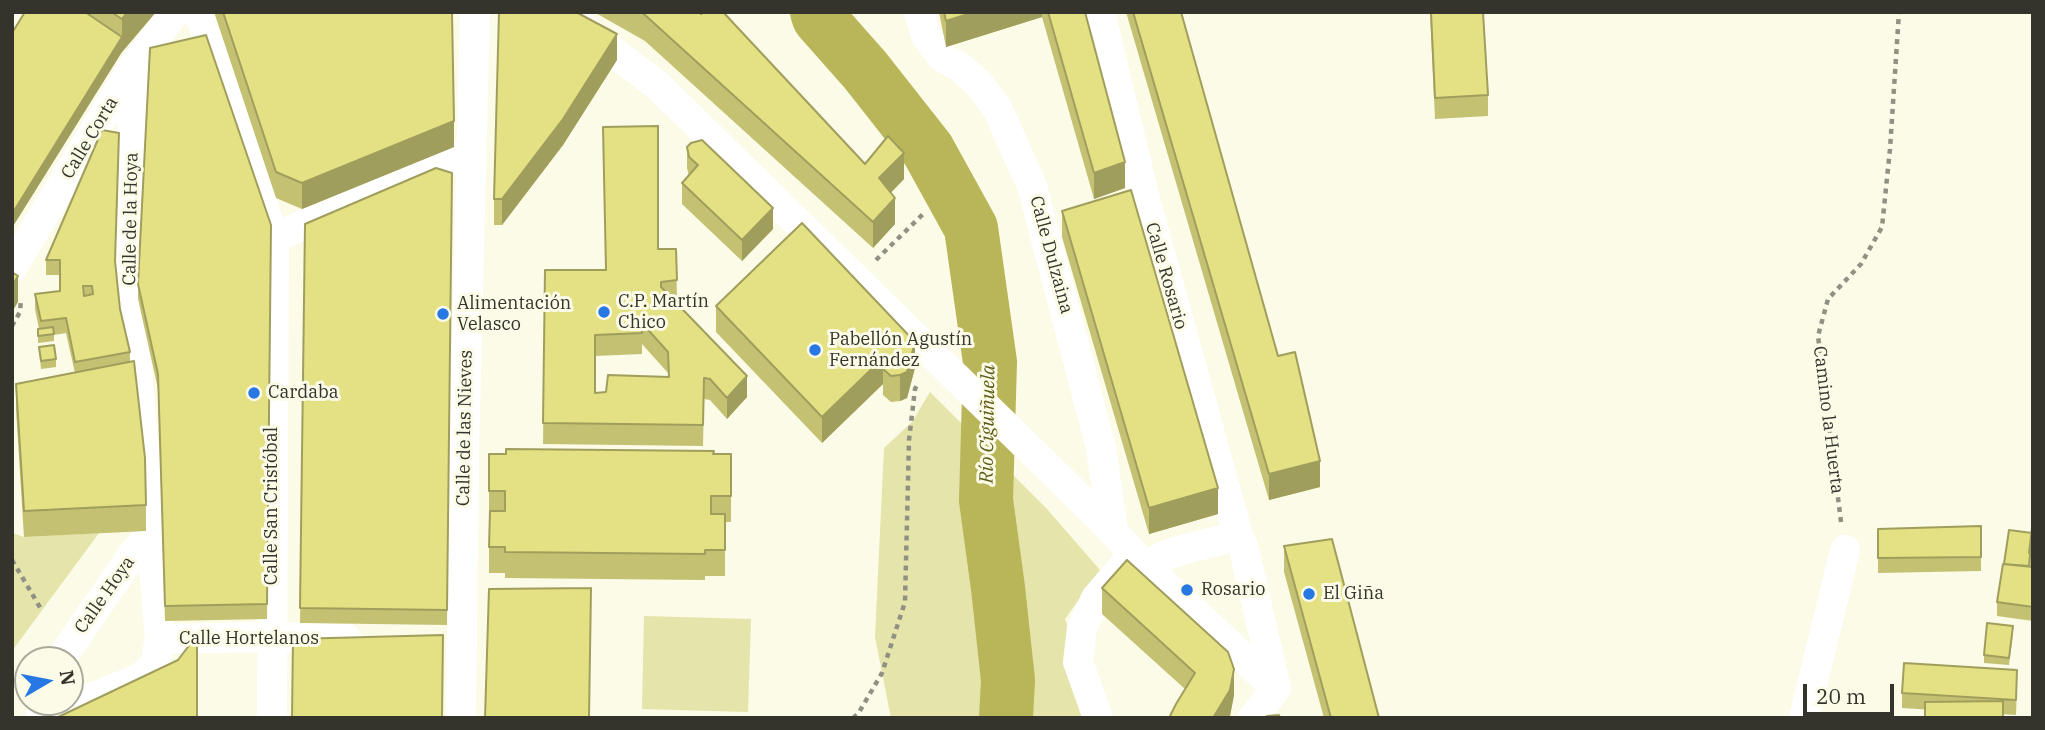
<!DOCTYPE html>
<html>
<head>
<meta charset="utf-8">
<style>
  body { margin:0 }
  #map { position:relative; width:2045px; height:730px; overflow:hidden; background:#fbfbe7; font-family:"IBM Plex Serif",serif }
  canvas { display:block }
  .frame { position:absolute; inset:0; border:14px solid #34342c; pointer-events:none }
  .north { position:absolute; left:14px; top:646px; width:70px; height:70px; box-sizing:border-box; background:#fbfbe7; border:2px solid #abab9c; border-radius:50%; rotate:80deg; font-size:19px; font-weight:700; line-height:28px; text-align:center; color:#34342c }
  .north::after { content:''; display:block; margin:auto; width:24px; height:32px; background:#2778e3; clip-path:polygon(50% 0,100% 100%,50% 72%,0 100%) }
  .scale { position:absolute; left:1803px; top:684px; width:91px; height:32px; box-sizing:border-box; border:4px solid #34342c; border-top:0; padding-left:9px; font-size:21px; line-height:24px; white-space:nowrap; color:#34342c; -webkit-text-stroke:5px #fbfbe7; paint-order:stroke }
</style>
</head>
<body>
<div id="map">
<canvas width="2045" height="730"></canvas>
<div class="frame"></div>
<div class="north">N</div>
<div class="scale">20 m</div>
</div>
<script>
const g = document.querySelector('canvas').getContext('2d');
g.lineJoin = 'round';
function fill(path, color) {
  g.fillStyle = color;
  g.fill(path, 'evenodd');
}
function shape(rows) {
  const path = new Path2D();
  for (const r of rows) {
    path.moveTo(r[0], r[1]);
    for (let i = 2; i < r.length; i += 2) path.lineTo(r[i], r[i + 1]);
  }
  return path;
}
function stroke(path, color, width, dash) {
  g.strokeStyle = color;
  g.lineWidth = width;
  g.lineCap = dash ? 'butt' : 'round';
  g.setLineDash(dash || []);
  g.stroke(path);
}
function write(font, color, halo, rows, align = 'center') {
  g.font = font + ' "IBM Plex Serif",serif';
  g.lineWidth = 6;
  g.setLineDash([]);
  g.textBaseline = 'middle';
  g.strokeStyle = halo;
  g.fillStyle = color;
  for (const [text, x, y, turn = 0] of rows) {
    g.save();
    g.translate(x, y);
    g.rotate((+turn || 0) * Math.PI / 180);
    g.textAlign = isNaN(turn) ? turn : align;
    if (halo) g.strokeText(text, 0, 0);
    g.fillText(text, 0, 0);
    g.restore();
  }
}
fill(shape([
  [930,392,1047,509,1100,570,1065,619,1082,662,1092,718,891,718,875,637,884,448,912,422],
  [13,533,24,537,99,533,12,651],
  [644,616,751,619,748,712,642,709]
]), '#e5e4ab');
stroke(shape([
  [817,12,819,18,865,70,928,150,971,228,990,362,986,500,998,588,1008,680,1006,718]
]), '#b9b65a', 54);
stroke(shape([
  [876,260,923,214],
  [12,319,13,319],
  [12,326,20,312,21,299],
  [1841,522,1818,336,1828,299,1861,264,1882,227,1890,149,1899,12],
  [12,560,41,609],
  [853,718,858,714,882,673,905,602,909,440,915,389,918,383]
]), '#919183', 4.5, [5, 5]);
stroke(shape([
  [199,12,274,238,272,718],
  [561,12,657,85,1099,517,1145,566,1276,688],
  [919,12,926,36,941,56,961,68,980,85,998,110,1032,186,1101,448,1113,531],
  [1100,12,1144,195,1239,539,1243,545,1276,688],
  [274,238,471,151],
  [12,268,133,67,175,12],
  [1145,566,1169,554,1189,548,1230,538,1239,539],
  [160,639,271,637,347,639],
  [60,660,133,554,152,532],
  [40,718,129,683,147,673,155,664,160,639,137,371,130,314,133,67],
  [461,718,464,455,475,12],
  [1098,718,1078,662,1082,628,1096,598,1134,554],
  [1253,718,1276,688],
  [1804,718,1845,550]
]), '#fff', 30);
fill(shape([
  [25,12,156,12,122,52],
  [214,12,452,12,454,147,302,209,276,198],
  [594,12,698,12,865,164,904,179,891,193,895,224,873,248,645,41],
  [939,12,1085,12,1125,188,1094,199,1042,17,946,47],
  [1126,12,1181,12,1278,356,1320,487,1269,500],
  [1430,12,1488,95,1488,116,1435,119],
  [617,60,563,145,502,225,494,225,494,199],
  [102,130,120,309,130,352,130,362,146,505,146,531,24,537,16,410,16,384,75,373,66,333,54,335,54,341,38,343,38,329,39,329,35,309,35,294,60,291,60,275,46,275,46,260],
  [687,147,773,229,742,261,682,204,682,183,689,176,687,168],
  [452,173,447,625,300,623,305,224],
  [1062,211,1218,514,1149,534,1062,237],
  [271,225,267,619,165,621,158,389,138,299,138,284],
  [658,249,676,249,677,301,674,301,747,397,727,419,710,400,704,399,703,446,543,444,545,270,606,270],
  [642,344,668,373,668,377,606,392,595,393,595,356,642,354],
  [716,306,915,368,907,398,900,401,891,402,883,395,883,384,822,443,716,332],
  [39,347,56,359,56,367,41,369],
  [489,454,731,454,731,522,725,522,725,576,705,576,705,580,505,578,505,573,489,573],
  [1981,526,1981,571,1878,573,1878,529],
  [2033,528,2033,621,1997,616,1997,602,2004,564,2032,533],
  [1284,546,1379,718,1324,718,1284,572],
  [1102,588,1234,695,1230,716,1185,689,1102,614],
  [2013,633,2009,665,1984,663,1984,655],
  [2017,685,2016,715,1902,708,1902,693]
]), '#c4c272');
fill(shape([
  [127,12,156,12,122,52,12,228,12,214,122,37,122,19],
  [974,12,1042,12,1042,17,946,47,946,21],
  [617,34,617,60,563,145,502,225,502,199],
  [454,121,454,147,302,209,302,183],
  [904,153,904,179,879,204,879,178],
  [1125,162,1125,188,1094,199,1094,173],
  [895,198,895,224,873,248,873,222],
  [773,208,773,229,742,261,742,240],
  [18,276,18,302,12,312,12,286],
  [915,342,915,368,907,398,900,401,900,375],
  [886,355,883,369,883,384,822,443,822,417],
  [747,376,747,397,727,419,727,398],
  [1320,461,1320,487,1269,500,1269,474],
  [1218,488,1218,514,1149,534,1149,508],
  [1234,669,1234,695,1230,716,1229,718,1213,718]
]), '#a09e5c');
const building = shape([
  [25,12,85,12,122,37,12,214,12,33,25,12],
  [111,12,127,12,122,19,111,12],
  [223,12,452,12,454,121,302,183,276,172,223,12],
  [499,12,576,12,617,34,563,119,502,199,494,199,499,12],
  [641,12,698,12,701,14,703,12,723,12,865,164,888,136,904,153,879,178,895,198,873,222,645,15,641,12],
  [944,12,974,12,946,21,944,12],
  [1048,12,1085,12,1125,162,1094,173,1048,12],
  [1133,12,1181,12,1278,356,1295,352,1320,461,1269,474,1133,12],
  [1431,12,1483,12,1488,95,1435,98,1431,12],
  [206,35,271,225,267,604,165,606,158,374,138,284,150,48,206,35],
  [658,126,658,249,676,249,677,280,661,282,661,287,747,376,727,398,710,379,704,378,703,425,543,423,545,270,606,270,603,127,658,126],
  [641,322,668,352,669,377,608,375,606,392,595,393,595,335,642,333,641,322],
  [102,130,119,133,115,261,120,309,130,352,75,362,66,318,41,321,35,294,60,291,60,260,46,260,102,130],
  [83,286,92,286,93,294,84,296,83,286],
  [702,140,773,208,742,240,682,183,698,165,689,157,687,147,691,143,702,140],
  [436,168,452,173,447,610,300,608,305,224,436,168],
  [1131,190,1218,488,1149,508,1062,211,1131,190],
  [802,223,915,342,907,372,900,375,891,376,883,369,886,355,822,417,716,306,802,223],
  [12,272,18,276,12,286,12,272],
  [53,327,54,334,38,336,38,329,53,327],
  [54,345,56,359,41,361,39,347,54,345],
  [134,361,145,458,146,505,24,511,16,384,134,361],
  [506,449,714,451,713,454,731,454,731,496,711,496,711,514,725,514,725,550,705,550,705,554,505,552,505,547,489,547,490,511,505,511,505,491,489,491,489,454,506,454,506,449],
  [1981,526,1981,557,1878,558,1878,529,1981,526],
  [2032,528,2033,528,2033,554,2029,553,2032,528],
  [2009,530,2032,533,2029,566,2004,564,2009,530],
  [1332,539,1379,718,1331,718,1284,546,1332,539],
  [1127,560,1228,652,1234,669,1230,690,1213,718,1169,718,1176,704,1195,673,1102,588,1127,560],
  [2003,564,2033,567,2033,607,1997,602,2003,564],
  [591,588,589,718,485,718,489,589,591,588],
  [1987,623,2013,626,2009,658,1984,655,1987,623],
  [197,635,197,718,56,718,178,660,197,635],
  [443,635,442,718,292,718,293,639,443,635],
  [1904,663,2017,670,2016,700,1902,693,1904,663],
  [2003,701,2003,718,1925,718,1925,702,2003,701],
  [1279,715,1280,718,1266,718,1267,716,1279,715]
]);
fill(building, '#e4e184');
stroke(building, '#a09e5c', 2);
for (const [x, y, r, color] of [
  [604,312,7,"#2778e3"],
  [443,314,7,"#2778e3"],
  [815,350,7,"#2778e3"],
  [254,393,7,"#2778e3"],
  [1187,590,7,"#2778e3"],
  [1309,594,7,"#2778e3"]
]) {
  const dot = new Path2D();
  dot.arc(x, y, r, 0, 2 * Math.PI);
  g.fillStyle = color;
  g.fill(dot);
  stroke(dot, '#fbfbe7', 2.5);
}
write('18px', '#34342c', '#fbfbe7', [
  ["Calle Corta",90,138,-59],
  ["Calle de la Hoya",131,219,-89],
  ["Calle Dulzaina",1051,255,75],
  ["Calle Rosario",1166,276,74],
  ["Camino la Huerta",1828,420,83],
  ["Calle de las Nieves",465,428,-89],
  ["Calle San Cristóbal",272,506,-90],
  ["Calle Hoya",105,595,-55],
  ["Calle Hortelanos",249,639]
]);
write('18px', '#34342c', '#fbfbe7', [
  ["C.P. Martín",618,302],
  ["Chico",618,323],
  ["Alimentación",457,304],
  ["Velasco",457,325],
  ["Pabellón Agustín",829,340],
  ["Fernández",829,361],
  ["Cardaba",268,393],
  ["Rosario",1201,590],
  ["El Giña",1323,594]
], 'left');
write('italic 19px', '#5c5914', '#fbfbe7', [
  ["Río Ciguiñuela",988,424,-89]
]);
</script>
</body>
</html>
